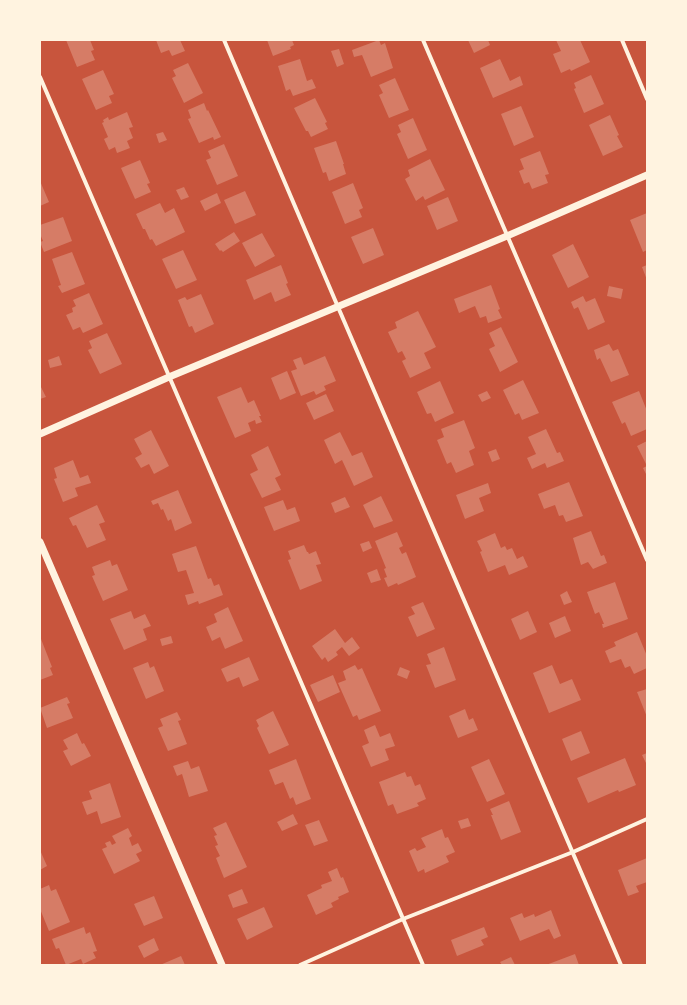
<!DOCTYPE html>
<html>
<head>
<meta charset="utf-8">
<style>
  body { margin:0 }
  #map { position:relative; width:687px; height:1005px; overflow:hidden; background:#c8553d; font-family:"Roboto Condensed",sans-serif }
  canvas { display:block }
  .frame { position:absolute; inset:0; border:41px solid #fff3e0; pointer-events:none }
</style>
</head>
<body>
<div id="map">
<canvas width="687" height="1005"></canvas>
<div class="frame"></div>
</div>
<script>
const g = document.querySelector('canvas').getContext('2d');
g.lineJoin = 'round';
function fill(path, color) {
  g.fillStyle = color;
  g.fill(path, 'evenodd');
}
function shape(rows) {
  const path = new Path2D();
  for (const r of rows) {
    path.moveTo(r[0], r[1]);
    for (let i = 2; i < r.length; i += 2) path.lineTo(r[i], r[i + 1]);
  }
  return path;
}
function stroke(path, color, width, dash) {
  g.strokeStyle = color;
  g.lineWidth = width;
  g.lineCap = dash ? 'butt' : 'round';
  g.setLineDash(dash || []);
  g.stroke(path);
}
fill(shape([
  [66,40,90,40,94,50,91,51,95,60,77,67],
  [156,40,180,40,185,51,172,56,169,50,161,53],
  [267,40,292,40,294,45,290,47,291,49,273,56],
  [379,40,381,45,385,43,393,68,371,77,362,55,354,57,352,50],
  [468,40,488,40,490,45,474,53],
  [556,40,580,40,590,62,571,71,570,69,561,73,553,54,561,51],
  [339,49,344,64,337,67,331,51],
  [300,59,307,81,312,79,316,88,293,96,290,89,286,91,278,66],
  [500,59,510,81,520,76,523,85,493,98,480,68],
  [188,63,203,93,184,103,172,78,176,76,173,70],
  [103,70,114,94,109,96,112,103,96,110,82,79],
  [591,75,604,104,584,113,574,89,576,88,574,83],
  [395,78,409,110,389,118,379,95,383,93,379,85],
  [315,98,327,122,325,123,328,129,311,137,308,131,306,131,294,108],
  [204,103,207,111,208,110,221,137,214,140,213,137,199,143,188,119,191,118,188,110],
  [521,106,534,137,514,146,501,114],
  [127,112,133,127,129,128,133,138,127,141,130,148,117,153,115,147,109,150,104,139,108,137,102,123,104,122,103,120,108,117,109,120],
  [610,115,619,135,617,136,623,147,603,156,589,125],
  [413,118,427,150,408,159,397,134,401,132,398,125],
  [163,132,167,140,159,143,156,134],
  [336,141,344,164,343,164,346,174,329,181,326,172,323,173,314,148],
  [224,144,238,176,217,185,206,160,211,158,208,151],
  [540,151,549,174,545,175,548,183,532,189,529,182,524,184,519,171,524,169,520,159],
  [430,159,445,190,425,200,423,196,416,201,405,179,410,176,408,170],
  [140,160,150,183,147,184,151,192,135,199,121,168],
  [40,181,49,202,40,206],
  [353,183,363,208,359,210,362,217,345,224,332,192],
  [184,187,189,197,181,200,176,190],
  [245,191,256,215,235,224,224,200],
  [217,193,221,203,205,211,200,201],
  [448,197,458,221,437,230,427,206],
  [160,203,165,213,174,208,185,232,156,246,152,239,150,240,145,229,143,229,136,214],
  [647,213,647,250,643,252,630,220],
  [63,217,72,241,44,252,40,242,43,241,40,234,40,225],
  [373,228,384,255,363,264,351,237],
  [234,232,240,241,223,252,221,250,220,251,215,244],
  [262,233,275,256,255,267,242,243],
  [573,244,589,277,568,288,552,255],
  [183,250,197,280,176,289,162,259],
  [72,252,85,284,62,293,58,286,61,285,52,259],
  [281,265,288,283,286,284,291,295,275,302,271,292,254,300,246,280],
  [647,265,647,280,642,267],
  [491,285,500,309,498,310,502,318,488,323,486,316,480,318,475,306,459,313,454,299],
  [609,286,623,289,621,299,607,296],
  [89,293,103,324,83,333,80,327,73,330,66,315,73,312,72,308,76,306,73,300],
  [201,294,214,324,195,333,192,326,189,327,178,300,185,297,187,300],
  [583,296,586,302,595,298,605,322,588,330,578,307,574,309,571,302],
  [418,311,436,347,424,353,431,368,410,378,402,361,406,359,402,351,398,353,388,332,397,328,395,322],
  [501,327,518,362,500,372,489,349,495,346,489,333],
  [107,333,122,364,100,374,88,350,92,348,89,341],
  [609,344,613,351,618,349,629,375,611,382,600,358,597,360,594,350],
  [59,356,62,365,50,368,48,360],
  [325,356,336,381,324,386,326,390,316,395,314,391,301,396,291,371,297,369,293,360,301,357,304,365],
  [287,371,296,393,280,400,271,378],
  [523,380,539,413,522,420,519,413,515,415,503,390],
  [440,381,454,413,435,422,431,413,427,414,417,392],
  [40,385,46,397,40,399],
  [241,387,248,403,254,400,261,416,259,416,262,422,256,424,255,420,248,423,251,431,235,438,217,397],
  [487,391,491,398,482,402,478,395],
  [639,391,647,411,647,429,631,436,625,422,622,424,612,402],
  [326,394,334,411,314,420,306,403],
  [464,420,475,448,469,451,474,465,456,473,451,462,447,464,437,440,444,437,441,429],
  [546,429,557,453,560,452,564,461,547,468,545,463,532,469,527,458,536,454,528,437],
  [151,430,169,466,154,474,149,464,141,468,135,458,142,454,134,439],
  [340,432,352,456,362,452,373,477,354,486,342,460,335,464,324,440],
  [647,441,647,473,646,474,643,468,647,466,637,446],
  [268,446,281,475,275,478,281,490,262,498,250,474,258,470,251,455],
  [496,449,500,459,492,462,488,452],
  [73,460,80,478,88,475,91,483,75,488,78,496,63,502,54,479,57,478,54,468],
  [569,482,583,516,566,522,563,515,559,516,555,505,544,509,538,494],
  [488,483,491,493,479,498,484,511,465,519,456,495],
  [178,490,192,523,175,531,171,519,168,521,163,509,161,510,158,503,153,505,151,501],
  [381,496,393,521,374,528,363,505],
  [345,497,350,507,335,513,331,503],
  [283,500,287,510,295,507,300,521,274,531,264,507],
  [97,505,105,522,99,524,106,540,87,548,76,525,73,526,69,518],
  [591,531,601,556,604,555,607,563,593,569,588,562,581,565,573,538],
  [397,532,403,546,399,548,402,554,406,552,416,577,398,585,397,583,388,587,384,578,387,577,384,569,386,568,375,541],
  [495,533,501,548,505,546,507,550,512,548,517,559,523,556,528,567,509,575,505,565,488,572,480,552,482,551,477,541],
  [369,541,372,548,363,552,360,544],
  [304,545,307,552,308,552,309,554,316,551,321,564,316,565,322,581,300,590,288,560,291,559,288,551],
  [196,546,208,579,211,578,214,586,219,584,223,595,199,604,198,601,188,605,185,595,194,593,186,570,178,572,172,554],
  [110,560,112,566,117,564,128,590,103,601,92,576,95,575,92,567],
  [377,569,381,580,371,583,367,573],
  [615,582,628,619,603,628,602,624,604,624,599,612,595,614,587,592],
  [567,591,572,602,564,605,560,595],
  [423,602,435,629,417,637,408,617,415,614,411,607],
  [228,607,243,641,225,649,220,637,212,641,206,627,217,622,214,614],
  [131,611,134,619,145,614,151,626,143,629,147,640,124,650,110,619],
  [528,611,537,632,520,640,511,619],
  [565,616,571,631,555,638,549,623],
  [335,629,345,643,352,637,360,648,349,656,342,647,336,652,338,655,328,662,325,657,322,660,312,646],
  [637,632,647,656,647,668,634,674,630,666,625,668,621,659,610,663,605,651,616,646,614,642],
  [171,636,173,643,162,646,160,639],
  [41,639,52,667,50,668,53,675,40,680,40,640],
  [444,647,456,680,435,688,426,665,431,664,427,654],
  [249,657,259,680,243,687,239,677,227,682,221,669],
  [148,662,150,668,154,666,164,691,146,699,133,668],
  [355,665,358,670,362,668,381,711,359,720,357,715,353,717,338,683,346,680,343,671],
  [552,665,560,684,572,679,581,700,549,713,533,673],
  [400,667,410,671,407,679,397,675],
  [333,675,340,692,318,702,310,685],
  [647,689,647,717,637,692],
  [67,697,70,703,67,704,73,718,47,728,40,708],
  [465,709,469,720,473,718,478,730,458,738,449,716],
  [273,711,289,745,269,754,257,728,259,726,256,720],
  [177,712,181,720,178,721,187,744,168,751,158,728,163,726,160,719],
  [375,725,380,737,390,733,395,746,385,749,389,760,371,767,362,746,369,743,364,730],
  [581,731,590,753,571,761,562,739],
  [77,733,82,744,84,743,91,756,71,766,63,751,68,749,63,740],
  [647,753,647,765,642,755],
  [625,758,636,785,619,792,618,790,588,803,577,778],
  [296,759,311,799,296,805,293,797,290,799,283,782,275,785,269,770],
  [489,759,505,794,487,802,471,767],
  [188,761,191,769,199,766,208,791,189,797,182,774,177,776,173,766],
  [405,772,407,777,411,776,415,786,420,784,426,799,417,803,419,806,397,814,393,804,388,806,379,782],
  [110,783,121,817,101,824,97,811,87,815,82,802,92,799,89,791],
  [509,801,521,832,501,840,491,815,493,815,490,809],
  [293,814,298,824,282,831,277,822],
  [468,818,471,826,461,829,458,821],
  [319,820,328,841,314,846,305,825],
  [226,822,247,867,224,878,216,858,220,856,215,846,218,845,214,836,217,835,213,828],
  [128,828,132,836,129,838,132,846,138,843,142,851,136,854,140,861,114,874,102,849,107,847,105,843,110,841,112,845,116,843,112,836],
  [442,829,445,838,448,837,455,852,446,856,449,862,425,873,424,869,418,872,409,851,415,848,417,851,426,847,421,838],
  [40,850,47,866,40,870],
  [647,858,647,882,636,886,639,892,628,896,618,870],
  [337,868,341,878,343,877,349,892,338,897,339,899,331,903,333,907,316,915,307,895,322,888,321,885,332,881,328,872],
  [49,885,51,891,56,889,70,922,49,931,40,909,40,889],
  [242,889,248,903,233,908,228,895],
  [154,896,163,918,144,926,134,904],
  [264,907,273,927,247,940,237,919],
  [551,910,561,936,554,939,549,929,520,941,510,918,522,913,524,918,534,914,535,917],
  [84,927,86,934,90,932,97,951,93,952,96,958,83,964,81,959,66,965,59,948,56,949,52,939],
  [484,927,488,937,481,940,484,945,457,956,451,940],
  [154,938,159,950,144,958,138,946],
  [575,954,579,965,546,965],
  [181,956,185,965,160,965],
  [511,957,515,965,502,965,500,962]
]), '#d67c66');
stroke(shape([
  [224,40,338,307,621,965],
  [423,40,647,560],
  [622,40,647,99],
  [40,77,423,965],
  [300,965,403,919,573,852,647,819]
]), '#fff3e0', 4);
stroke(shape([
  [40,434,169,377,507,236,647,175],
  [40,542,222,965]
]), '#fff3e0', 7);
</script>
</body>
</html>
